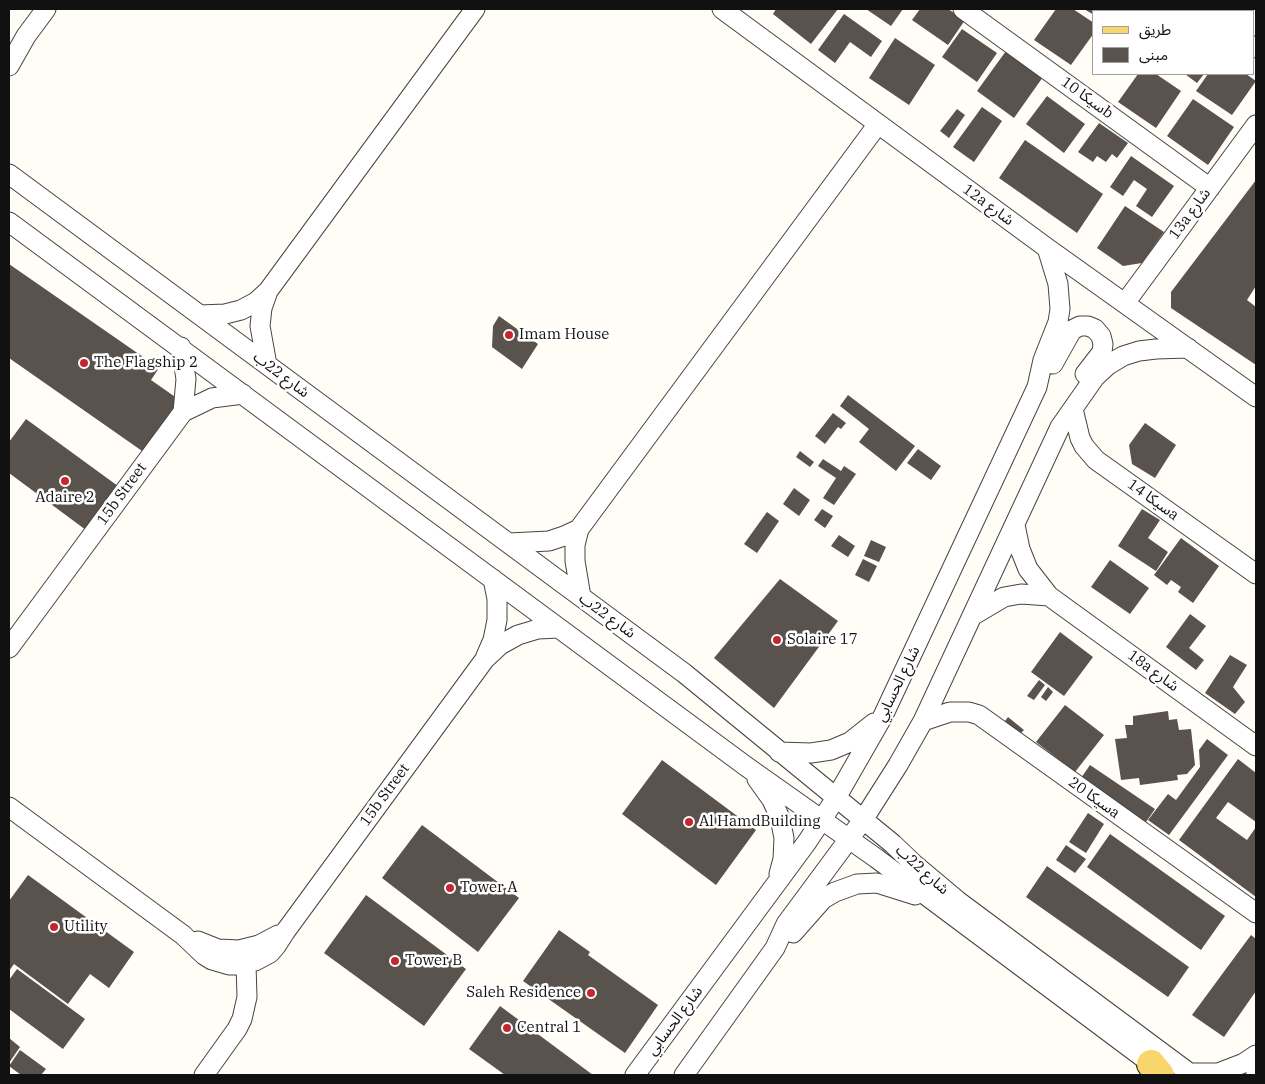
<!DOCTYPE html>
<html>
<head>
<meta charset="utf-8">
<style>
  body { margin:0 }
  #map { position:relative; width:1265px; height:1084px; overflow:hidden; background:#fffdf5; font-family:"IBM Plex Serif","Noto Sans Arabic",serif }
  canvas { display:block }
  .frame { position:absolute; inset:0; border:10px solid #111; pointer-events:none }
  .legend { position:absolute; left:1092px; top:10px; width:162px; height:65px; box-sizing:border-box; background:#fff; border:1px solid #a0a0a0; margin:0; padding:6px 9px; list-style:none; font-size:15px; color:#111 }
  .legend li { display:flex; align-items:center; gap:10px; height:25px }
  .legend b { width:25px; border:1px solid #a0a0a0 }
</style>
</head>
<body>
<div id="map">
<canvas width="1265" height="1084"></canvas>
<div class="frame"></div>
<ul class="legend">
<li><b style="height:6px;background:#f9d66b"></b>طريق</li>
<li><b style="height:14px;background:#5a524d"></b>مبنى</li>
</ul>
</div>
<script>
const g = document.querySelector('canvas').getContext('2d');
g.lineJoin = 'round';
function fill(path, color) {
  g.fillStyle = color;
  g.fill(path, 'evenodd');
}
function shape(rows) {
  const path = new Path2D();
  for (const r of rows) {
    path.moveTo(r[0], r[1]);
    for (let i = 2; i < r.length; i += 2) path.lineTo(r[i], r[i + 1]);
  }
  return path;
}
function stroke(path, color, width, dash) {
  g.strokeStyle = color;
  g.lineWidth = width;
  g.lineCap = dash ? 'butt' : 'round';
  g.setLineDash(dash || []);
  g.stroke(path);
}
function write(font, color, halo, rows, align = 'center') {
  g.font = font + ' "IBM Plex Serif","Noto Sans Arabic",serif';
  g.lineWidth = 5;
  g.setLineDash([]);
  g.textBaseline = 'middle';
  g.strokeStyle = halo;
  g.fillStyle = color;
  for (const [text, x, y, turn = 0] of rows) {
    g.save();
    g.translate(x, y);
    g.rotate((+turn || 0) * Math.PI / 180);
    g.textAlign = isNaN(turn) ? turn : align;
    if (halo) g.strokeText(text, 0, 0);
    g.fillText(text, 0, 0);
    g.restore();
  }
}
fill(shape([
  [776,9,838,9,811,44,773,14],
  [866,9,903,9,891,26],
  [920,9,948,9,965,20,948,45,912,20],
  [1056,9,1073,9,1094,23,1094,33,1071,65,1034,40],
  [1084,9,1116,9,1114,11,1094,11,1094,15],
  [844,14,882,41,871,57,850,42,835,63,818,50],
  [962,29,997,53,977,82,942,57],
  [895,38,935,65,909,105,869,78],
  [1006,51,1043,77,1014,118,977,91],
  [1138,74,1156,74,1181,91,1156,128,1118,102],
  [1185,74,1204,74,1197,83],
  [1208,74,1246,74,1256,81,1232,115,1196,91],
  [1047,96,1085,124,1064,153,1026,124],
  [1193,99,1234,127,1208,165,1167,136],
  [982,107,1002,121,974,162,953,147],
  [957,109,965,115,949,138,940,131],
  [1099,123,1128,143,1117,158,1112,154,1106,162,1097,156,1093,162,1078,152],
  [1025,140,1103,194,1077,233,999,178],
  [1131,156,1174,186,1152,217,1136,206,1147,189,1134,180,1123,196,1110,187],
  [1256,180,1256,286,1247,300,1256,307,1256,365,1171,308,1171,292],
  [1125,206,1164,232,1142,263,1123,266,1097,248],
  [9,264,159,368,151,380,181,401,145,453,9,358],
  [499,316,538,344,522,369,492,347,493,326],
  [848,395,915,446,896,471,859,442,869,429,840,406],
  [833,413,846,423,841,429,838,427,825,444,815,436],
  [26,419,122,489,90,533,9,473,9,442],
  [1145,423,1176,445,1155,478,1132,464,1129,445],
  [918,449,941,466,931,480,907,463],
  [800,451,814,462,810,467,796,457],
  [823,459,841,471,844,466,856,474,834,505,823,498,836,478,818,466],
  [794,488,810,500,799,516,783,504],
  [822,509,833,516,825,528,814,520],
  [1142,509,1160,520,1148,538,1168,552,1156,571,1118,546],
  [767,512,779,521,757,553,744,544],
  [839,535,855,546,848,557,831,546],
  [1181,538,1219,566,1193,603,1178,592,1181,587,1171,580,1167,585,1154,575],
  [871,540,886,547,879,562,864,556],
  [863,559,877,566,869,582,855,575],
  [1110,560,1149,588,1130,614,1091,587],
  [780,579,838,621,774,708,714,658],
  [1190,614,1206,626,1189,648,1204,660,1196,670,1166,647],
  [1060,632,1093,657,1064,696,1031,672],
  [1230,655,1247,665,1233,687,1245,702,1235,714,1205,693],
  [1039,680,1045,685,1034,700,1027,696],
  [1048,687,1053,692,1046,701,1041,697],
  [1065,705,1104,735,1075,772,1036,742],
  [1168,711,1169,720,1177,719,1179,730,1191,729,1195,765,1187,774,1177,775,1178,780,1140,785,1139,778,1121,780,1115,739,1127,738,1125,725,1133,725,1133,716],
  [1008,717,1024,730,1020,734,1005,721],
  [1207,739,1228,755,1169,835,1148,820,1168,794,1176,800,1200,767,1199,750],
  [1238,759,1256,773,1256,822,1228,802,1216,818,1247,840,1256,827,1256,897,1179,840],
  [662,760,756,830,716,885,622,814],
  [1090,765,1155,809,1146,822,1081,778],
  [1088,813,1104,824,1086,853,1069,842],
  [422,825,519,898,478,952,382,878],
  [1110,834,1225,916,1201,950,1087,867],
  [1066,845,1086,859,1075,873,1056,860],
  [1047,866,1189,967,1168,997,1026,897],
  [28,875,134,952,109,988,90,974,68,1004,14,964,9,971,9,901],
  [366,895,466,969,424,1026,324,953],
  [559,930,590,952,588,955,658,1005,625,1053,523,981],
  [1251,935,1256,939,1256,991,1224,1037,1192,1015],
  [17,969,85,1019,63,1049,9,1009,9,980],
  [500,1006,593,1075,505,1075,469,1049],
  [9,1038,20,1047,9,1063],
  [20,1050,46,1069,41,1075,21,1075,9,1066]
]), '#5a524d');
const minor = shape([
  [722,9,1047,248,1256,397],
  [963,9,1210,188],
  [1203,9,1206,11],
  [1254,46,1256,48],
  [9,66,26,36,46,9],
  [9,174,684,673,893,844,914,864,958,901,1192,1075],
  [9,222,747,767,876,858,1161,1071],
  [1125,303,1256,125],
  [200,315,225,314,241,310,256,302,268,291,475,9],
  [181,347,186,379,183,412],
  [1053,364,1072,330,1080,326,1088,326,1095,329,1101,336,1103,344,1102,352,1085,374],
  [267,365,260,326,262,308,268,291],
  [1073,409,1080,438,1084,446,1096,460,1256,574],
  [1015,525,1020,549,1028,569,1049,596,1256,746],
  [509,543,549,541,564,536,579,529],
  [581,597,575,561,575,545,579,529,878,124],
  [972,616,1004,597,1021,594,1049,596],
  [9,648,183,412,212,398,243,394],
  [486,656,493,640,497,620,497,599,493,579],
  [923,721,950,712,969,712,979,715,1256,913],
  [779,752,811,753,831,750,850,742,874,723],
  [757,779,772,800,780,818,784,838,783,859,779,874],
  [9,807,183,935,204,955,212,960,229,965,237,965,255,961,270,953,276,946,285,932,485,659,500,645,518,635,538,629,559,628],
  [793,933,823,899,835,892,857,884,877,883,915,895],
  [198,941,218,949,239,950,259,945,278,935],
  [1189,1073,1218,1073,1244,1063,1256,1055],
  [204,1075,237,1029,242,1019,247,997,246,964],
  [635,1075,807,842,836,798,883,716,1037,387,1043,360,1058,322,1060,309,1058,284,1047,248],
  [684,1075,775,948,786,924,863,820,898,765,923,721,1060,427,1095,377,1108,365,1123,356,1139,351,1156,349,1188,348],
  [1256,1075,1256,1073]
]);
const primary = shape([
  [1151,1064,1160,1075]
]);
stroke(minor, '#444', 21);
stroke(primary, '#222', 30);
stroke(minor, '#fff', 19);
stroke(primary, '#f9d66b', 28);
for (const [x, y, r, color] of [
  [509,335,5,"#c4262e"],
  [84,363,5,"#c4262e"],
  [65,481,5,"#c4262e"],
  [777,640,5,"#c4262e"],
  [689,822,5,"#c4262e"],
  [450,888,5,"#c4262e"],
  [54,927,5,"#c4262e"],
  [395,961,5,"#c4262e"],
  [591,993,5,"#c4262e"],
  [507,1028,5,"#c4262e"]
]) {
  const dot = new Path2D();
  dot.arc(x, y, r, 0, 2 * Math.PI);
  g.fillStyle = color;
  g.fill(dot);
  stroke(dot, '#fff', 2);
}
write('15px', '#111', '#fff', [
  ["سيكا 10b",1087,98,36],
  ["12a شارع",988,205,36],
  ["13a شارع",1190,214,-54],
  ["شارع 22ب",281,375,37],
  ["15b Street",122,494,-54],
  ["سيكا 14a",1153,500,36],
  ["شارع 22ب",607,616,36],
  ["18a شارع",1153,671,36],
  ["شارع الحسابي",898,684,-64],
  ["15b Street",385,795,-54],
  ["سيكا 20a",1094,798,36],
  ["شارع 22ب",922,870,42],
  ["شارع الحسابي",675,1021,-53]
]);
write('15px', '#111', '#fff', [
  ["Imam House",519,335],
  ["The Flagship 2",94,363],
  ["Adaire 2",65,498,"center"],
  ["Solaire 17",787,640],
  ["Al HamdBuilding",699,822],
  ["Tower A",460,888],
  ["Utility",64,927],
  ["Tower B",405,961],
  ["Saleh Residence",581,993,"right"],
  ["Central 1",517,1028]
], 'left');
</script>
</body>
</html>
